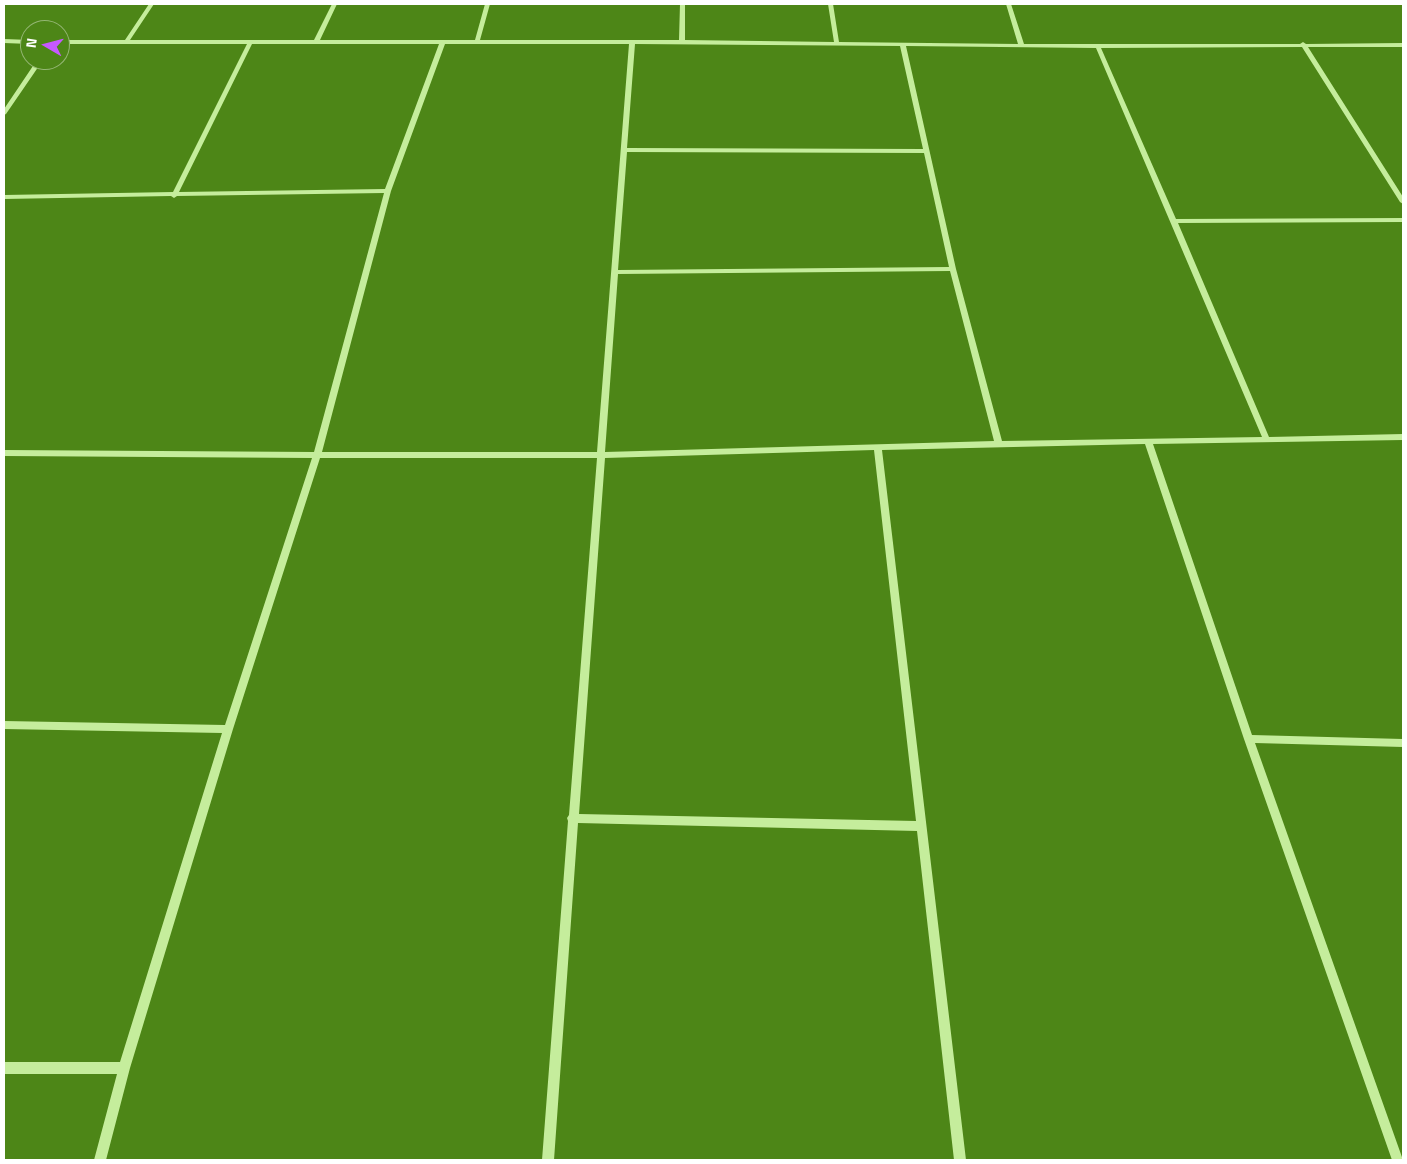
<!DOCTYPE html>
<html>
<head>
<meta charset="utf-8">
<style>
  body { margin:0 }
  #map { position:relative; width:1407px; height:1164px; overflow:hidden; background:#4d8617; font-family:"Titillium Web",sans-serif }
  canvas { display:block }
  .frame { position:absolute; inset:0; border:5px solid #fff; pointer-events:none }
  .north { position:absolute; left:20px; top:20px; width:50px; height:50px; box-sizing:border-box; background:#4d8617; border:1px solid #94b674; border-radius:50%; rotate:278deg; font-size:14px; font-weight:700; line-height:20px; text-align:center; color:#fff }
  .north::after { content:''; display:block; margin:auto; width:18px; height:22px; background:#c658ff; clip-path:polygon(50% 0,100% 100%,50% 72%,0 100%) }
</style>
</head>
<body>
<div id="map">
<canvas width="1407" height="1164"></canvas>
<div class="frame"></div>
<div class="north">N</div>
</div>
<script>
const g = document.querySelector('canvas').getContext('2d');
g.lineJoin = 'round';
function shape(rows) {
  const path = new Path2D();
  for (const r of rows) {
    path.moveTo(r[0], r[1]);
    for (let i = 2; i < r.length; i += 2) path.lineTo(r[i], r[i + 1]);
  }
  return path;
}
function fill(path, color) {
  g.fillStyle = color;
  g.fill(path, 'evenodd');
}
fill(shape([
  [149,4,154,4,130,40,314,40,332,4,337,4,320,40,475,40,485,4,490,4,480,40,679,40,680,4,685,4,685,40,834,42,828,4,833,4,839,42,1018,44,1006,4,1011,4,1024,44,1300,44,1303,42,1306,44,1403,43,1403,47,1308,47,1403,197,1403,204,1400,202,1302,47,1101,48,1176,219,1403,218,1403,222,1178,223,1269,437,1403,434,1403,440,1153,444,1252,735,1403,739,1403,747,1255,743,1403,1160,1392,1160,1244,739,1145,444,882,450,966,1160,954,1160,917,831,578,823,554,1160,542,1160,568,821,567,818,569,815,597,458,320,458,233,729,130,1068,106,1160,94,1160,117,1074,4,1074,4,1062,120,1062,222,733,4,729,4,721,225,725,312,458,4,456,4,450,314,452,384,193,177,196,174,198,171,196,4,199,4,195,173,192,247,44,60,44,60,40,125,40,149,4],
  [252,44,439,44,385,189,179,192,252,44],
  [445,44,629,44,597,452,322,452,391,191,445,44],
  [635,44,900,46,923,149,627,148,635,44],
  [906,46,1096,48,1262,437,1002,441,956,269,906,46],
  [627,152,924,153,949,267,618,270,627,152],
  [950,271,994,441,605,452,618,274,950,271],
  [874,450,916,821,579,814,605,458,874,450],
  [4,39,30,40,30,44,4,43,4,39],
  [37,60,43,60,6,114,4,115,4,109,37,60]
]), '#c5ed9c');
</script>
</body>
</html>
